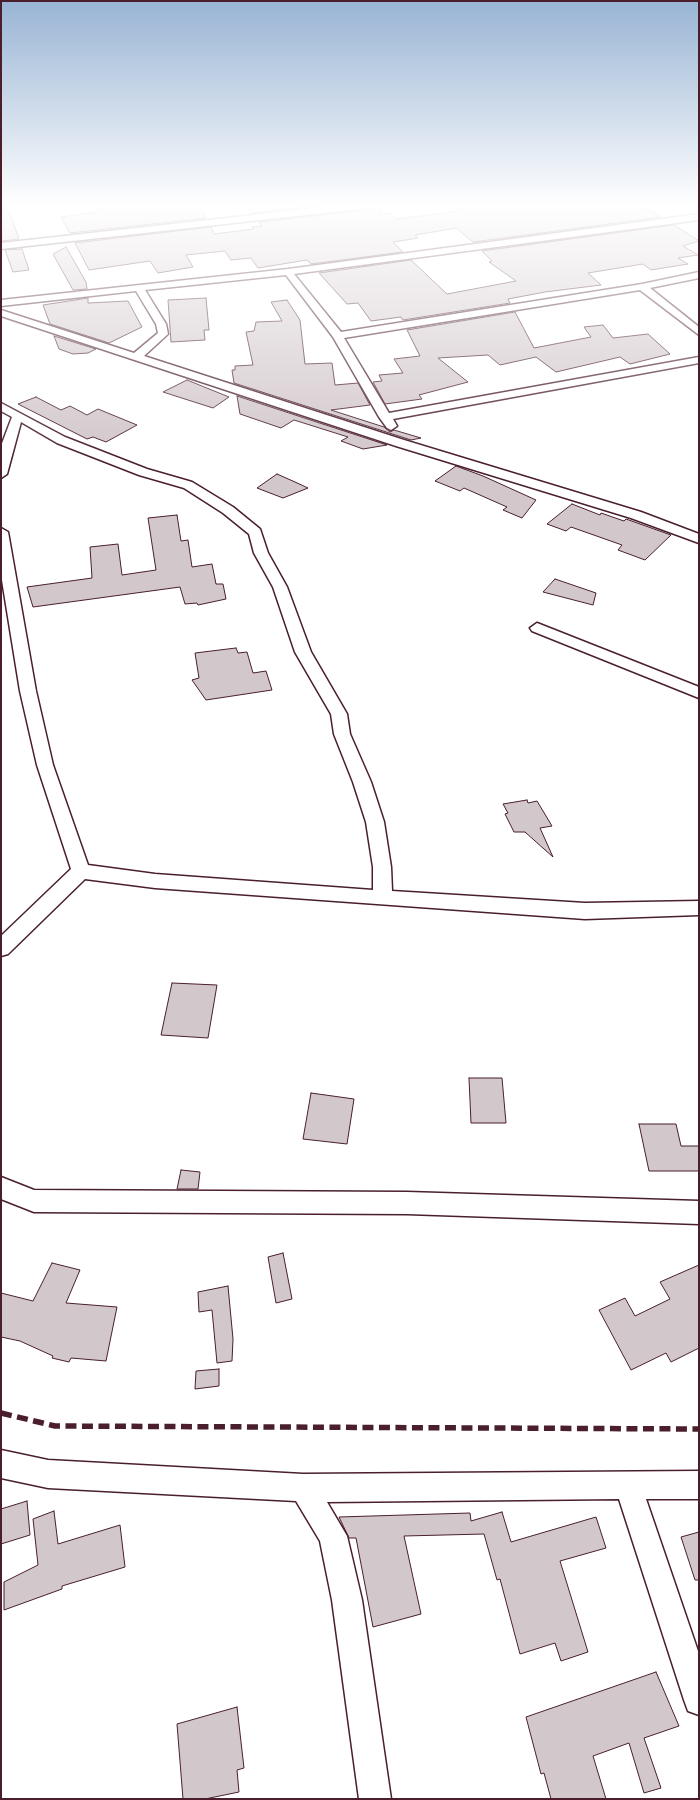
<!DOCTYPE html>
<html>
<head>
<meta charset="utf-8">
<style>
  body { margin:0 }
  #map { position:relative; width:700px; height:1800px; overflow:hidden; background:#fff; font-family:Sriracha,sans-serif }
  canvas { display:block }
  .frame { position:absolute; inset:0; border:2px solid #4a1f2b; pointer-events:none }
</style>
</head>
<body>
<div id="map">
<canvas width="700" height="1800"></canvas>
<div class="frame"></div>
</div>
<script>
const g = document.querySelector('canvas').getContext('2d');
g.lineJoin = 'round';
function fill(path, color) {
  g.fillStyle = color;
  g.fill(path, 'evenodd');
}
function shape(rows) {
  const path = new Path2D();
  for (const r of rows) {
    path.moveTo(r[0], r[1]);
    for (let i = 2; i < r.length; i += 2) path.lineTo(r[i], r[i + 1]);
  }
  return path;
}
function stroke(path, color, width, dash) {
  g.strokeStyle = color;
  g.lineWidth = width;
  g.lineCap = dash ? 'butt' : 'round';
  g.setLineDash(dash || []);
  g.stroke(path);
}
const building = shape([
  [1,205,7,205,19,239,2,241,1,205],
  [95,205,199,205,206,218,70,233,61,217,98,212,95,205],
  [246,205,324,205,252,213,246,205],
  [374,205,381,205,381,214,390,213,397,219,460,211,452,205,641,205,661,217,473,242,456,228,415,235,418,238,393,242,403,252,311,264,307,260,258,268,251,258,231,260,225,251,186,255,193,267,158,273,150,261,89,270,75,243,211,227,214,234,254,229,252,227,262,226,259,222,368,210,374,205],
  [674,225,699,241,683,246,698,255,678,258,688,264,651,270,643,264,588,273,601,285,545,292,508,299,510,303,403,320,401,317,371,321,358,303,347,304,319,273,411,260,447,294,516,281,489,262,492,261,482,251,674,225],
  [66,247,86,282,87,289,73,290,53,254,66,247],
  [22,249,29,270,13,272,5,250,22,249],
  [88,298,88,303,128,301,142,327,109,343,50,324,43,305,88,298],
  [206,298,209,330,204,330,205,340,171,342,168,300,206,298],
  [287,300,300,320,305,364,332,363,335,385,358,383,370,405,331,410,384,427,390,432,394,430,421,438,411,440,234,383,232,370,235,370,235,366,253,365,246,332,254,331,256,322,282,321,271,302,287,300],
  [515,312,534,348,591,337,584,327,603,325,613,338,648,334,670,354,630,364,620,357,556,372,536,357,500,365,488,355,438,358,468,382,419,395,422,399,385,404,373,382,382,381,379,375,403,373,394,359,420,356,407,330,515,312],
  [54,336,96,349,88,353,73,354,59,349,54,336],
  [187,380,229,397,213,408,163,392,187,380],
  [237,396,387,445,363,449,341,441,348,437,294,420,281,428,240,414,237,396],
  [36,397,61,410,70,406,87,415,98,409,137,425,106,442,93,437,87,439,18,404,36,397],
  [456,466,483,476,536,500,522,518,503,510,507,507,464,488,460,491,435,481,456,466],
  [277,474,295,482,308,488,283,498,257,488,277,474],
  [572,504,600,515,601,513,624,521,626,519,671,535,645,560,618,550,622,545,571,527,566,531,547,524,572,504],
  [177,515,181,541,188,540,192,567,212,564,216,584,223,584,226,599,198,605,197,603,185,604,180,587,33,607,27,587,92,578,90,547,118,544,122,575,156,570,148,518,177,515],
  [555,579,596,593,593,605,543,592,555,579],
  [236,648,238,653,247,652,253,673,266,671,272,690,206,700,192,680,199,678,195,653,236,648],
  [527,800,528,803,537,801,552,826,540,828,553,857,525,832,514,832,505,814,508,813,503,804,527,800],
  [172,983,217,985,208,1038,161,1035,172,983],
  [469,1078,502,1078,506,1123,471,1123,469,1078],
  [311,1093,354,1099,347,1144,303,1139,311,1093],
  [639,1124,676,1124,681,1146,699,1146,699,1171,649,1171,639,1124],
  [181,1170,200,1172,198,1189,177,1189,181,1170],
  [283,1253,292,1299,276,1303,268,1257,283,1253],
  [52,1263,80,1270,66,1303,117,1307,106,1361,71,1358,69,1362,52,1358,53,1356,20,1341,1,1337,1,1293,33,1301,52,1263],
  [699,1265,699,1348,671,1362,666,1353,631,1370,599,1310,625,1298,635,1316,670,1299,660,1282,699,1265],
  [228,1286,233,1339,232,1361,217,1363,212,1310,199,1312,198,1292,228,1286],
  [219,1369,219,1386,195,1389,196,1371,219,1369],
  [27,1501,30,1535,1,1544,1,1509,27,1501],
  [54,1511,58,1544,120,1525,125,1567,62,1586,62,1589,4,1610,4,1582,38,1565,33,1519,54,1511],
  [502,1512,511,1542,596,1517,606,1548,560,1561,588,1652,561,1661,555,1643,520,1654,500,1579,497,1580,484,1534,404,1536,421,1614,373,1627,356,1538,349,1538,339,1517,470,1513,471,1521,502,1512],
  [699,1532,699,1580,695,1580,681,1537,699,1532],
  [656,1672,679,1726,644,1738,661,1788,644,1793,629,1743,593,1756,606,1799,551,1799,544,1773,541,1774,526,1717,656,1672],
  [237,1707,244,1768,237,1770,239,1792,205,1799,183,1799,177,1724,237,1707]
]);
fill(building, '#d2c7cb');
stroke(building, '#4a1f2b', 1);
const minor = shape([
  [343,205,372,205,368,208,1,249,1,243,343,205],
  [699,214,699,220,294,274,341,332,642,284,699,272,699,278,650,288,699,327,699,335,640,290,344,338,389,413,699,357,699,363,393,419,397,426,391,430,387,428,379,417,333,337,286,275,145,290,166,324,168,334,144,356,404,440,641,512,699,534,699,543,631,518,396,446,1,316,1,310,134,353,158,333,156,324,136,291,1,306,1,300,288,269,699,214],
  [1,403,65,437,147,469,192,482,233,507,260,529,268,553,287,587,311,652,347,714,350,734,371,782,384,822,391,867,392,891,585,903,699,901,699,915,585,919,155,888,85,879,8,954,1,956,1,936,71,869,37,765,20,691,1,574,1,528,8,532,36,691,53,765,88,865,155,874,373,890,373,867,366,822,353,782,334,734,331,714,295,652,273,587,254,553,249,534,223,513,184,488,139,475,57,443,21,422,7,474,1,478,1,446,12,417,1,411,1,403],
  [537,623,699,687,699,698,532,631,530,628,537,623],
  [1,1177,34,1190,407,1192,699,1201,699,1224,407,1214,34,1212,1,1199,1,1177],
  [1,1450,48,1460,303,1474,699,1471,699,1499,646,1499,699,1654,699,1715,688,1711,684,1700,619,1499,327,1502,347,1536,362,1600,391,1799,359,1799,332,1600,320,1541,296,1501,48,1488,1,1478,1,1450]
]);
stroke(minor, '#4a1f2b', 3);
fill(minor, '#fff');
stroke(shape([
  [1,1413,55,1426,699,1429]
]), '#4a1f2b', 5.5, [11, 5.5]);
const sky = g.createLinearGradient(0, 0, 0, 457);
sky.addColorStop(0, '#98b4d4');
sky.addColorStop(0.45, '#fff');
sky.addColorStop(1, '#ffffff00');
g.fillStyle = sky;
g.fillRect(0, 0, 700, 457);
</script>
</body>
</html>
